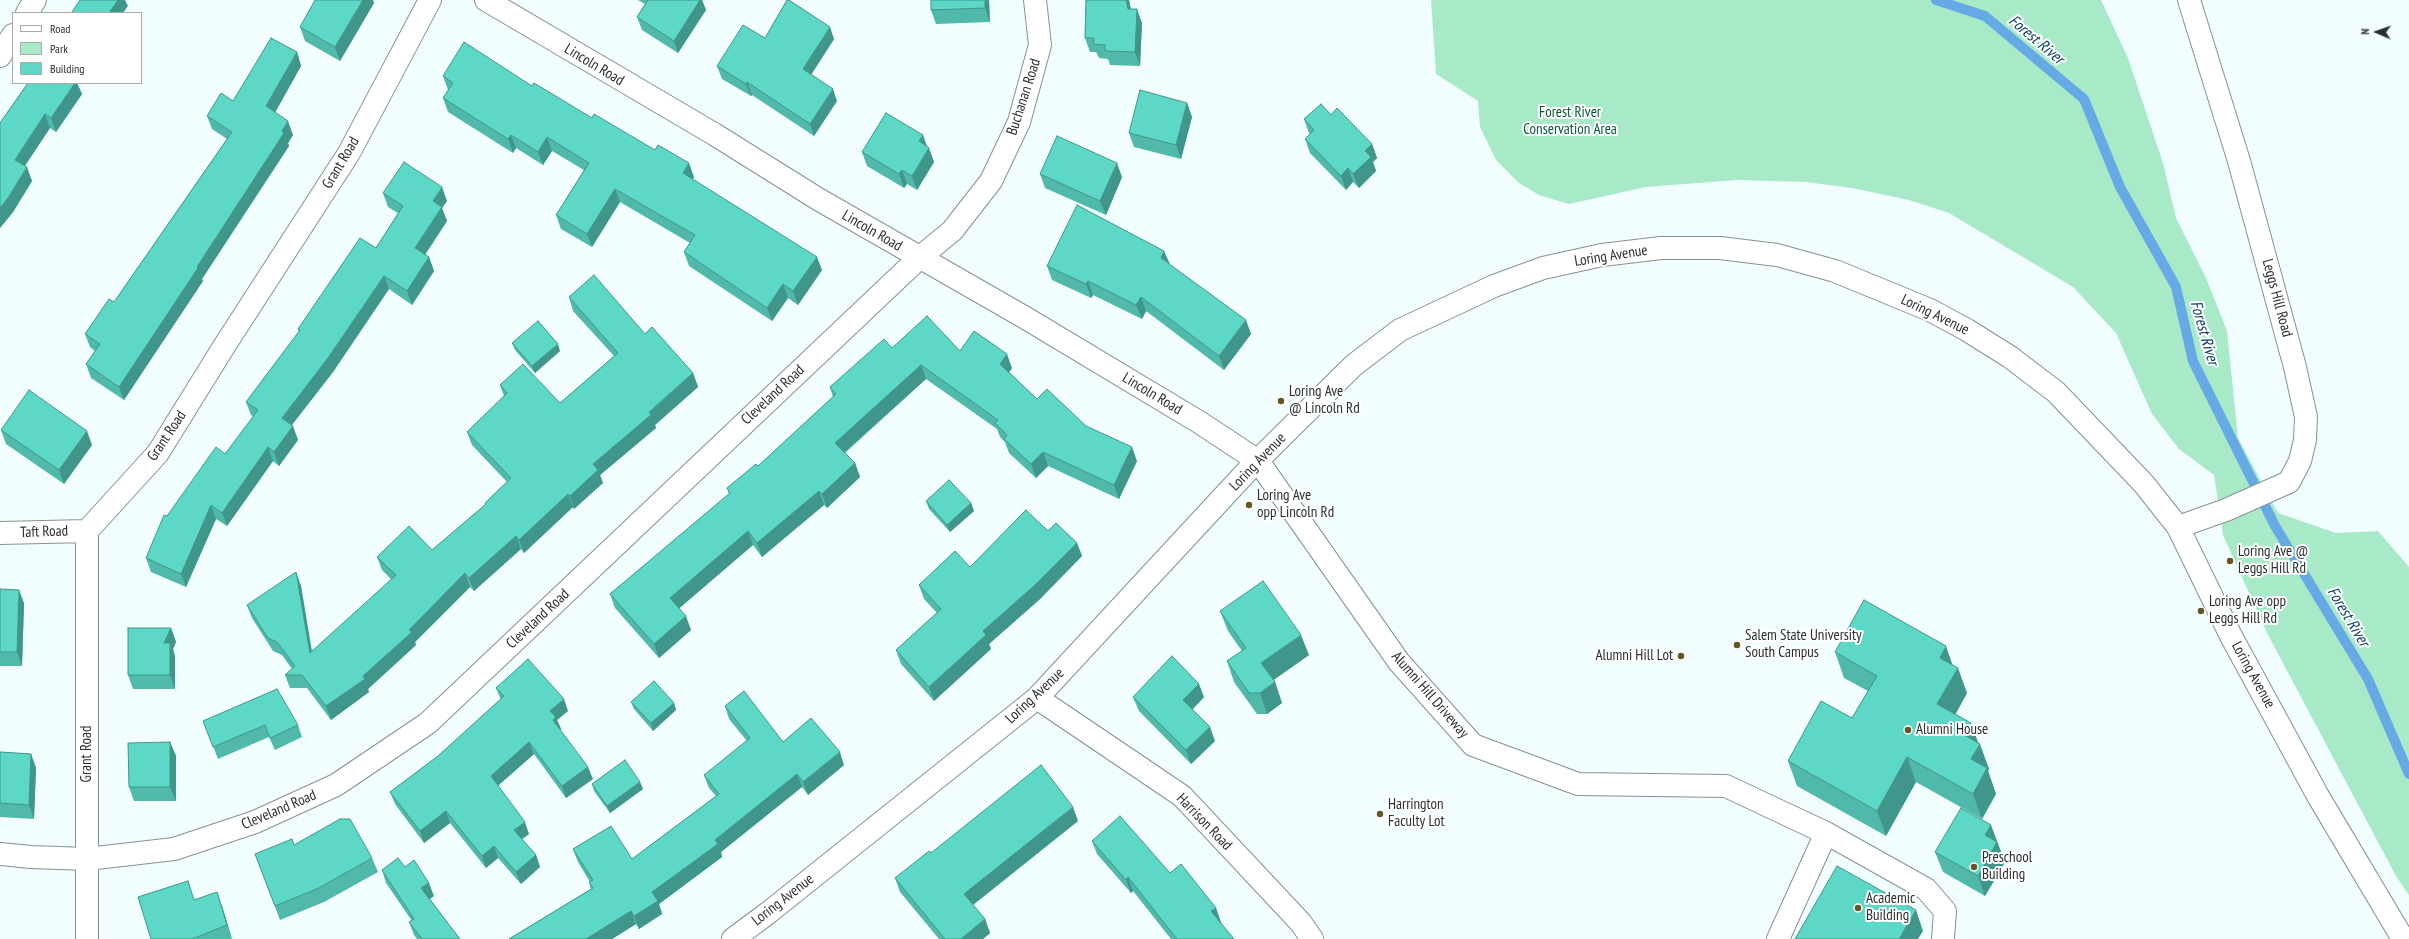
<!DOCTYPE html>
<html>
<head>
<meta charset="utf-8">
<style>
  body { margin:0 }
  #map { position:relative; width:2409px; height:939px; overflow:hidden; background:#f1fdfe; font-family:"PT Sans Narrow",sans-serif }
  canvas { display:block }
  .legend { position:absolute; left:12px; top:12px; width:130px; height:72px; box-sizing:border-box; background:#fff; border:1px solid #a9abab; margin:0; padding:5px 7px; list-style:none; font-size:12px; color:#292e2e }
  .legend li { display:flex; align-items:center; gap:8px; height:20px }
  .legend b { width:20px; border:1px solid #a9abab }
  .north { position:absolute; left:2357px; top:12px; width:40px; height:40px; -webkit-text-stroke:3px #fff; paint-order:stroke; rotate:272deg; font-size:11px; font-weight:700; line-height:16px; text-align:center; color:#292e2e }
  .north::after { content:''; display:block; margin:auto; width:14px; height:18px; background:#292e2e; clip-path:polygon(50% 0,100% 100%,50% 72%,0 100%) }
</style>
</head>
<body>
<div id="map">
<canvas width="2409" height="939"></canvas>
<ul class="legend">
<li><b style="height:5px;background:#fff"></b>Road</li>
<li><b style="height:11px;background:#a8eac8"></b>Park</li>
<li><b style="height:11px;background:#5dd7c6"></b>Building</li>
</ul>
<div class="north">N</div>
</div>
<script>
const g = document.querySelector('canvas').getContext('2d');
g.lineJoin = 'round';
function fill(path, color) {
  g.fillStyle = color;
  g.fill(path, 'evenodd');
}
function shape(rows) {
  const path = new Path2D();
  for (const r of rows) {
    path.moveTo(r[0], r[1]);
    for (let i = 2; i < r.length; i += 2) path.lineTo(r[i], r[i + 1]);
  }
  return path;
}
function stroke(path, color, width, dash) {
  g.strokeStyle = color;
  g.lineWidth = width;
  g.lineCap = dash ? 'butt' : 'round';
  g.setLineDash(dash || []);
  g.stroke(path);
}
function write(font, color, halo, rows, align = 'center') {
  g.font = font + ' "PT Sans Narrow",sans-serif';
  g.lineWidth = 4;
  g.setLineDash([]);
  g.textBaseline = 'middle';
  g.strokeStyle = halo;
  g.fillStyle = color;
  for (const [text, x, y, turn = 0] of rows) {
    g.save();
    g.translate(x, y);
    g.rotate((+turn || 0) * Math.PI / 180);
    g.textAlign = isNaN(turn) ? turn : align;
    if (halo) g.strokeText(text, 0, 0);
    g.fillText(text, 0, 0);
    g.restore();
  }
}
fill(shape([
  [1431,0,2101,0,2128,58,2163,163,2176,218,2206,278,2227,331,2238,438,2278,513,2336,533,2378,531,2409,567,2409,895,2396,876,2267,633,2223,535,2214,475,2179,449,2152,414,2116,333,2073,287,1949,213,1909,200,1852,188,1806,182,1737,180,1646,187,1569,204,1539,195,1519,183,1496,160,1480,127,1478,101,1436,74]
]), '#a8eac8');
stroke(shape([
  [1936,0,1985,16,2084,99,2120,187,2176,287,2193,361,2275,526,2368,679,2409,774]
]), '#65a9e5', 10);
const minor = shape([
  [486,0,714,134,818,199,1024,317,1199,422,1258,461,1399,662,1473,745,1578,784,1726,786,1826,833,1926,889,1945,911,1943,939],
  [27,13,35,0],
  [0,56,13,35],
  [0,533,87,531],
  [1037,698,1182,796,1301,923,1312,939],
  [0,854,31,857,87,859,174,849,255,822,336,785,428,723,919,258,952,231,991,181,1019,122,1040,45,1035,0],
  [87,939,87,531,158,453,223,348,349,153,430,0],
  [1778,939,1826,833]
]);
const tertiary = shape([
  [2178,527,2226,510,2289,482,2300,461,2305,440,2306,417,2295,367,2239,161,2189,0]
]);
const trunk = shape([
  [733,939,768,913,1037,698,1251,467,1354,365,1400,330,1494,286,1543,268,1602,255,1661,248,1720,248,1777,255,1835,271,1930,310,1967,330,2010,357,2056,392,2144,484,2178,527,2231,636,2318,796,2403,939]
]);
stroke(minor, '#869192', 24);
stroke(tertiary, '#869192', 24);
stroke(trunk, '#869192', 24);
stroke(minor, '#fff', 22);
stroke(tertiary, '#fff', 22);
stroke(trunk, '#fff', 22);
fill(shape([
  [638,0,702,0,706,10,678,53,642,30,637,17,645,4],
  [989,0,990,22,936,24,931,10],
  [1086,0,1129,0,1131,9,1142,23,1140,66,1110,65,1108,59,1099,58,1096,52,1090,52,1085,38],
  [374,3,340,61,305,41,300,27],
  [765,38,834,39,811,75,837,101,814,136,752,95,751,96,722,79,717,66],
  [297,52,301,66,275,112,293,135,288,143,289,146,202,279,203,281,124,400,91,378,86,364,95,351,90,347,85,334,114,302,227,139,212,129,207,116,233,101],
  [443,76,532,86,592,118,694,177,693,179,822,270,798,305,788,298,772,321,689,266,684,252,690,243,620,202,592,247,561,229,556,215,584,170,552,151,543,165,516,148,513,153,448,112,443,98,448,90],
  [28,83,77,83,82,94,56,132,50,128,25,166,32,181,13,212,0,228,0,123],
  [1187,103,1192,117,1181,159,1134,147,1129,133],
  [1331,115,1372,144,1377,158,1373,162,1376,171,1359,188,1353,182,1346,190,1310,153,1305,139,1310,134,1309,133,1304,119],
  [927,146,934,162,917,190,907,184,904,188,867,166,862,152],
  [1040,174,1122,177,1106,215,1045,188],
  [383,193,447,201,442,208,447,221,425,255,429,257,434,271,412,305,389,289,333,372,292,425,298,440,279,466,273,461,227,526,216,519,186,587,151,572,146,558,254,417,251,415,246,402,299,332,298,329,376,248,398,213,388,207],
  [1169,265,1251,334,1224,370,1146,311,1142,319,1093,295,1091,298,1052,280,1047,266],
  [569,297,645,334,693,373,698,387,655,425,656,428,600,475,603,483,574,509,573,507,524,553,521,549,474,591,470,587,415,642,416,645,368,689,369,692,331,720,307,688,290,688,285,675,292,669,282,655,273,651,252,618,247,605,301,586,312,651,392,580,382,570,377,557,432,550,485,505,485,503,507,482,472,445,467,432,504,396,500,385,560,403,614,356,573,311],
  [512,343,560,351,535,373,515,350],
  [892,348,960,351,1012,368,1009,372,1037,399,1086,426,1137,461,1119,499,1048,466,1036,478,1009,453,1005,442,1000,437,997,429,926,379,845,453,855,463,860,477,827,508,824,505,762,557,753,545,679,608,691,630,659,658,615,608,610,594,729,494,727,488,758,466,833,397,830,387],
  [1,430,92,445,64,484,6,444],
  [926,501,971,503,974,511,950,532,929,509],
  [1048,531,1077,543,1082,556,1040,599,989,644,991,649,934,701,901,664,896,650,937,613,924,599,919,585,970,567],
  [0,589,24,603,22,666,0,666],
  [1220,611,1309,655,1273,680,1275,682,1282,703,1267,714,1257,714,1234,682,1227,661,1242,651,1228,631],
  [171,628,176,642,173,649,175,657,175,689,133,689,128,675],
  [1835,652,1953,665,1967,693,1955,714,1978,743,1989,769,1988,771,1996,794,1982,819,1916,782,1886,836,1797,786,1788,761,1852,718,1868,691,1844,678],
  [496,688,568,711,557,720,561,729,560,730,593,779,566,798,534,754,498,786,529,834,522,839,536,855,540,867,521,884,498,858,486,868,450,823,424,843,395,804,390,792,438,756,501,700],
  [1133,697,1204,697,1192,710,1215,741,1191,764,1139,711],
  [631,702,674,703,676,710,653,731,634,709],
  [725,706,783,742,844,765,808,795,802,787,721,852,722,857,659,904,662,914,639,929,636,924,612,939,509,939,591,889,589,882,590,882,578,862,573,849,632,859,716,796,709,788,704,775,747,741,729,719],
  [203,721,298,725,302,737,275,750,269,737,218,759],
  [170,742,176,756,176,801,134,801,129,787],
  [0,752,31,754,36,768,34,819,0,817],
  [640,782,643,789,610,813,594,791,592,784],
  [1078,821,973,905,985,919,990,933,983,939,939,939,900,892,895,878,931,853],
  [1092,841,1170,873,1216,908,1220,922,1234,939,1171,939,1133,891,1131,893,1097,854],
  [1997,842,2005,862,1985,896,1943,872,1935,852],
  [294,845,372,858,378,872,324,902,280,920,255,854],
  [405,867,434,896,430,899,460,939,417,939,414,935,409,922,412,921,386,883,382,870],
  [194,900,222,906,232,939,151,939]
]), '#50b9aa');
fill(shape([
  [118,0,125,0,128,6,123,13,109,13],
  [363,0,373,0,374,3,340,61,335,47],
  [700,0,702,0,706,10,678,53,674,41],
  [985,0,989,0,990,22,985,8],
  [1126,0,1129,0,1133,23,1128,9],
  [1137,9,1142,23,1140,66,1135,52],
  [830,27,834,39,807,81,803,69],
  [297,52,301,66,271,120,266,106],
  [747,82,752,95,751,96,746,84],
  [75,83,77,83,82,94,56,132,51,118],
  [833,89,837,101,814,136,810,124],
  [1187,103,1192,117,1181,159,1176,145],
  [45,114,50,128,20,173,15,160],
  [288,121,293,135,288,143,289,146,202,279,203,281,124,400,119,387],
  [511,135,516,148,513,153,508,139],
  [923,135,928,149,919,141],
  [547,137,552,151,543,165,538,152],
  [1372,144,1377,158,1373,162,1376,171,1359,188,1353,174,1365,151],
  [929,148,934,162,917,190,912,176],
  [689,163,694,177,688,186,683,173],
  [1117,163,1122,177,1106,215,1100,201],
  [27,167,32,181,13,212,0,228,0,208],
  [1348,168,1353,182,1346,190,1341,176],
  [902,170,907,184,904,188,899,174],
  [442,187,447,201,442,208,447,221,420,262,415,248,433,201],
  [615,189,620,202,592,247,587,234],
  [1164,251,1170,264,1161,258],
  [429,257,434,271,412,305,407,291],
  [817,257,822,270,798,305,793,291],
  [384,276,389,289,333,372,287,431,282,418],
  [1088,281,1093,295,1091,298,1086,284],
  [783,284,788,298,772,321,767,308],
  [1141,297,1146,311,1142,319,1136,305],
  [1246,320,1251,334,1224,370,1219,356],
  [558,344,560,351,535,373,532,366],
  [1007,354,1012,368,1005,378,1000,364],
  [921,365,926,379,840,456,835,443],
  [693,373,698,387,655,425,656,428,600,475,603,483,574,509,570,496,593,464],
  [293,426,298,440,279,466,274,452],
  [87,431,92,445,64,484,59,470],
  [268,447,273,461,227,526,222,513],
  [1132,447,1137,461,1119,499,1114,485],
  [1043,452,1048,466,1036,478,1031,464],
  [855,463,860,477,827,508,822,494],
  [819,491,824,505,762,557,757,543],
  [568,494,573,507,524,553,519,540],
  [971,503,974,511,950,532,947,525],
  [211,505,216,519,186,587,181,574],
  [748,531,753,545,675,612,670,598],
  [516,536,521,549,474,591,469,578],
  [1077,543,1082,556,1040,599,989,644,991,649,934,701,929,687,983,631],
  [296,572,301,586,314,667,310,653],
  [465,573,470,587,415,642,416,645,368,689,369,692,331,720,326,706,409,630],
  [19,590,24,603,22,666,17,652],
  [686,616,691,630,659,658,654,644],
  [171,628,176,642,173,649,175,657,175,689,170,675,164,643],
  [1301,635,1309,655,1268,684,1261,663],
  [1946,646,1955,672,1958,668,1967,693,1947,730,1937,704,1940,658],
  [1275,682,1282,703,1267,714,1260,693],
  [1199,684,1204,697,1188,714,1183,700],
  [564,699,568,711,557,720,561,729,558,732,550,711],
  [674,703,676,710,653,731,651,723],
  [1971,723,1979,745,1980,744,1989,769,1988,771,1996,794,1982,819,1973,794,1971,759,1964,735],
  [1210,727,1215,741,1191,764,1186,750],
  [170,742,176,756,176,801,170,787],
  [529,742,534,754,495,788,491,776],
  [840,752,844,765,808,795,803,782],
  [31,754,36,768,34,819,29,805],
  [1907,757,1916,782,1886,836,1877,811],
  [588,767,593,779,566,798,562,786],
  [797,774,802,787,721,852,722,857,659,904,662,914,639,929,634,916,652,892,715,840],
  [640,782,643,789,610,813,607,806],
  [1073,807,1078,821,969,908,964,894],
  [446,811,450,823,424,843,420,831],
  [525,822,529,834,518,842,514,830],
  [1991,825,2005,862,1985,896,1978,876,1985,835],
  [494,846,498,858,486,868,482,856],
  [536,855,540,867,521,884,516,872],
  [1128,877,1133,891,1131,893,1126,880],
  [429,883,434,896,426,901,421,888],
  [217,892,222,906,232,939,227,925],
  [1216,908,1221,922,1216,925,1211,911],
  [1916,910,1923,931,1918,939,1899,939],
  [631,911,636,924,612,939,586,939],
  [985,919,990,933,983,939,961,939]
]), '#41968b');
const building = shape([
  [80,0,118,0,109,13,73,13,72,12,80,0],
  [315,0,363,0,335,47,300,27,315,0],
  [648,0,700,0,674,41,637,17,648,0],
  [787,0,789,0,830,27,803,69,833,89,810,124,747,82,746,84,717,66,743,25,765,38,787,0],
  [931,0,985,0,985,8,931,10,931,0],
  [1086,0,1126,0,1128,9,1137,9,1135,52,1105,51,1105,45,1093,44,1094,38,1085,38,1086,0],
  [271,38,297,52,266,106,288,121,282,131,284,133,197,267,198,268,119,387,86,364,100,344,85,334,109,299,114,302,232,132,207,116,221,93,233,101,271,38],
  [464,42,532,86,534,83,592,118,594,114,655,150,658,145,689,163,683,173,817,257,793,291,783,284,767,308,684,252,695,235,615,189,587,234,556,215,589,163,547,137,538,152,511,135,508,139,443,98,453,83,443,76,464,42],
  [28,83,75,83,51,118,45,114,15,160,27,167,8,198,0,208,0,123,28,83],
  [1140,90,1187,103,1176,145,1129,133,1140,90],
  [1321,104,1331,115,1337,108,1372,144,1365,151,1371,157,1353,174,1348,168,1341,176,1305,139,1314,130,1304,119,1321,104],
  [886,113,923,135,919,141,929,148,912,176,902,170,899,174,862,152,886,113],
  [1057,136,1117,163,1100,201,1040,174,1057,136],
  [404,162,442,187,433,201,442,207,415,248,429,257,407,291,384,276,328,358,282,418,293,426,274,452,268,447,222,513,211,505,181,574,146,558,164,515,167,516,216,447,225,454,258,410,246,402,300,330,298,329,360,238,376,248,403,206,383,193,404,162],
  [1077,205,1164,251,1161,258,1246,320,1219,356,1141,297,1136,305,1088,281,1086,284,1047,266,1077,205],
  [594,275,645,334,652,327,693,373,649,412,651,415,593,464,598,470,570,496,568,494,519,540,516,536,469,578,465,573,409,630,412,632,363,676,365,679,326,706,302,675,285,675,295,666,277,642,268,638,247,605,296,572,310,653,396,575,377,557,409,526,432,550,486,504,485,503,511,478,467,432,507,393,500,385,523,364,560,403,618,353,569,297,594,275],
  [927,316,960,351,974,331,1007,354,1000,364,1037,399,1047,389,1086,426,1132,447,1114,485,1043,452,1031,464,1004,439,1007,435,995,423,998,420,921,365,835,443,855,463,822,494,819,491,757,543,748,531,670,598,686,616,654,644,610,594,730,493,727,488,756,464,758,466,836,394,830,387,884,339,892,348,927,316],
  [538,321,558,344,532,366,512,343,538,321],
  [29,390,87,431,59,470,1,430,29,390],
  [949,480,971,503,947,525,926,501,949,480],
  [1026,510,1048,531,1056,523,1077,543,1035,585,983,631,986,635,929,687,896,650,941,609,919,585,955,551,970,567,1026,510],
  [1263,581,1301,635,1261,663,1275,682,1260,693,1249,693,1227,661,1246,648,1220,611,1263,581],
  [0,589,19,590,17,652,0,652,0,589],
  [1864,600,1946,646,1940,658,1958,668,1937,704,1971,723,1964,735,1980,744,1971,759,1987,768,1973,794,1907,757,1877,811,1788,761,1821,701,1852,718,1877,676,1835,652,1864,600],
  [128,628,171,628,164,643,170,643,170,675,128,675,128,628],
  [1172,656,1199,684,1183,700,1210,727,1186,750,1133,697,1172,656],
  [528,659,564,699,550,711,556,717,553,720,588,767,562,786,529,742,491,776,525,822,514,830,536,855,516,872,494,846,482,856,446,811,420,831,390,792,438,756,504,696,496,688,528,659],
  [654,681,674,703,651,723,631,702,654,681],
  [277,689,298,725,270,738,265,725,213,747,203,721,277,689],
  [744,691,783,742,811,718,840,752,803,782,797,774,715,840,718,844,652,892,658,901,634,916,631,911,586,939,509,939,593,888,589,882,593,880,573,849,611,826,632,859,719,794,704,775,750,738,725,706,744,691],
  [170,742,170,787,129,787,128,743,170,742],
  [0,752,31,754,29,805,0,803,0,752],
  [625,760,640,782,607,806,592,784,625,760],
  [1041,765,1073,807,964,894,985,919,961,939,945,939,895,878,929,851,931,853,1041,765],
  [1961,808,1991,825,1985,835,1997,842,1978,876,1935,852,1961,808],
  [1120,816,1170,873,1181,864,1216,908,1211,911,1234,939,1177,939,1128,877,1126,880,1092,841,1120,816],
  [340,819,350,819,372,858,319,888,275,906,255,854,292,839,294,845,340,819],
  [398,858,405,867,414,860,429,883,421,888,460,939,422,939,409,922,414,919,382,870,398,858],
  [1837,866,1916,910,1899,939,1795,939,1837,866],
  [188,881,194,900,217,892,227,925,192,939,151,939,138,897,188,881]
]);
fill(building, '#5dd7c6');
stroke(building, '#41968b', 1);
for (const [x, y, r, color] of [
  [1281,401,4,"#635825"],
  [1249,505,4,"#635825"],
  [2230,561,4,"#635825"],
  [2201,611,4,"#635825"],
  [1737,645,4,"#635825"],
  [1681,656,4,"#635825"],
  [1908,730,4,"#635825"],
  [1380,814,4,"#635825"],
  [1974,867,4,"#635825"],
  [1858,908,4,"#635825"]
]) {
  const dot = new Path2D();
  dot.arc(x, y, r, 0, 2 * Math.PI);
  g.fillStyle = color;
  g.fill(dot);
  stroke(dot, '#fff', 1.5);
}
write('15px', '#292e2e', '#fff', [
  ["Lincoln Road",594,65,31],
  ["Buchanan Road",1024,97,-72],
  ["Grant Road",341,163,-59],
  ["Lincoln Road",872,231,30],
  ["Loring Avenue",1611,256,-9],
  ["Leggs Hill Road",2277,298,75],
  ["Loring Avenue",1935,315,26],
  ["Lincoln Road",1152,394,31],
  ["Cleveland Road",773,395,-43],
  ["Grant Road",167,436,-56],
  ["Loring Avenue",1258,462,-46],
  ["Taft Road",44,532,-2],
  ["Cleveland Road",538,619,-43],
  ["Loring Avenue",2253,675,61],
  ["Alumni Hill Driveway",1430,695,49],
  ["Loring Avenue",1035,696,-43],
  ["Grant Road",87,754,-90],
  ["Cleveland Road",279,810,-23],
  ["Harrison Road",1204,822,46],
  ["Loring Avenue",783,900,-38]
]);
write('15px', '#08573a', '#fff', [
  ["Forest River",1570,113],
  ["Conservation Area",1570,130]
]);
write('15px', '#292e2e', '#fff', [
  ["Loring Ave",1289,392],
  ["@ Lincoln Rd",1289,409],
  ["Loring Ave",1257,496],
  ["opp Lincoln Rd",1257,513],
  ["Loring Ave @",2238,552],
  ["Leggs Hill Rd",2238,569],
  ["Loring Ave opp",2209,602],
  ["Leggs Hill Rd",2209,619],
  ["Salem State University",1745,636],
  ["South Campus",1745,653],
  ["Alumni Hill Lot",1673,656,"right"],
  ["Alumni House",1916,730],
  ["Harrington",1388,805],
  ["Faculty Lot",1388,822],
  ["Preschool",1982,858],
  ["Building",1982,875],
  ["Academic",1866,899],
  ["Building",1866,916]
], 'left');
write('italic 16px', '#0b3e66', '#fff', [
  ["Forest River",2036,40,40],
  ["Forest River",2204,333,74],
  ["Forest River",2348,617,59]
]);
</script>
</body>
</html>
